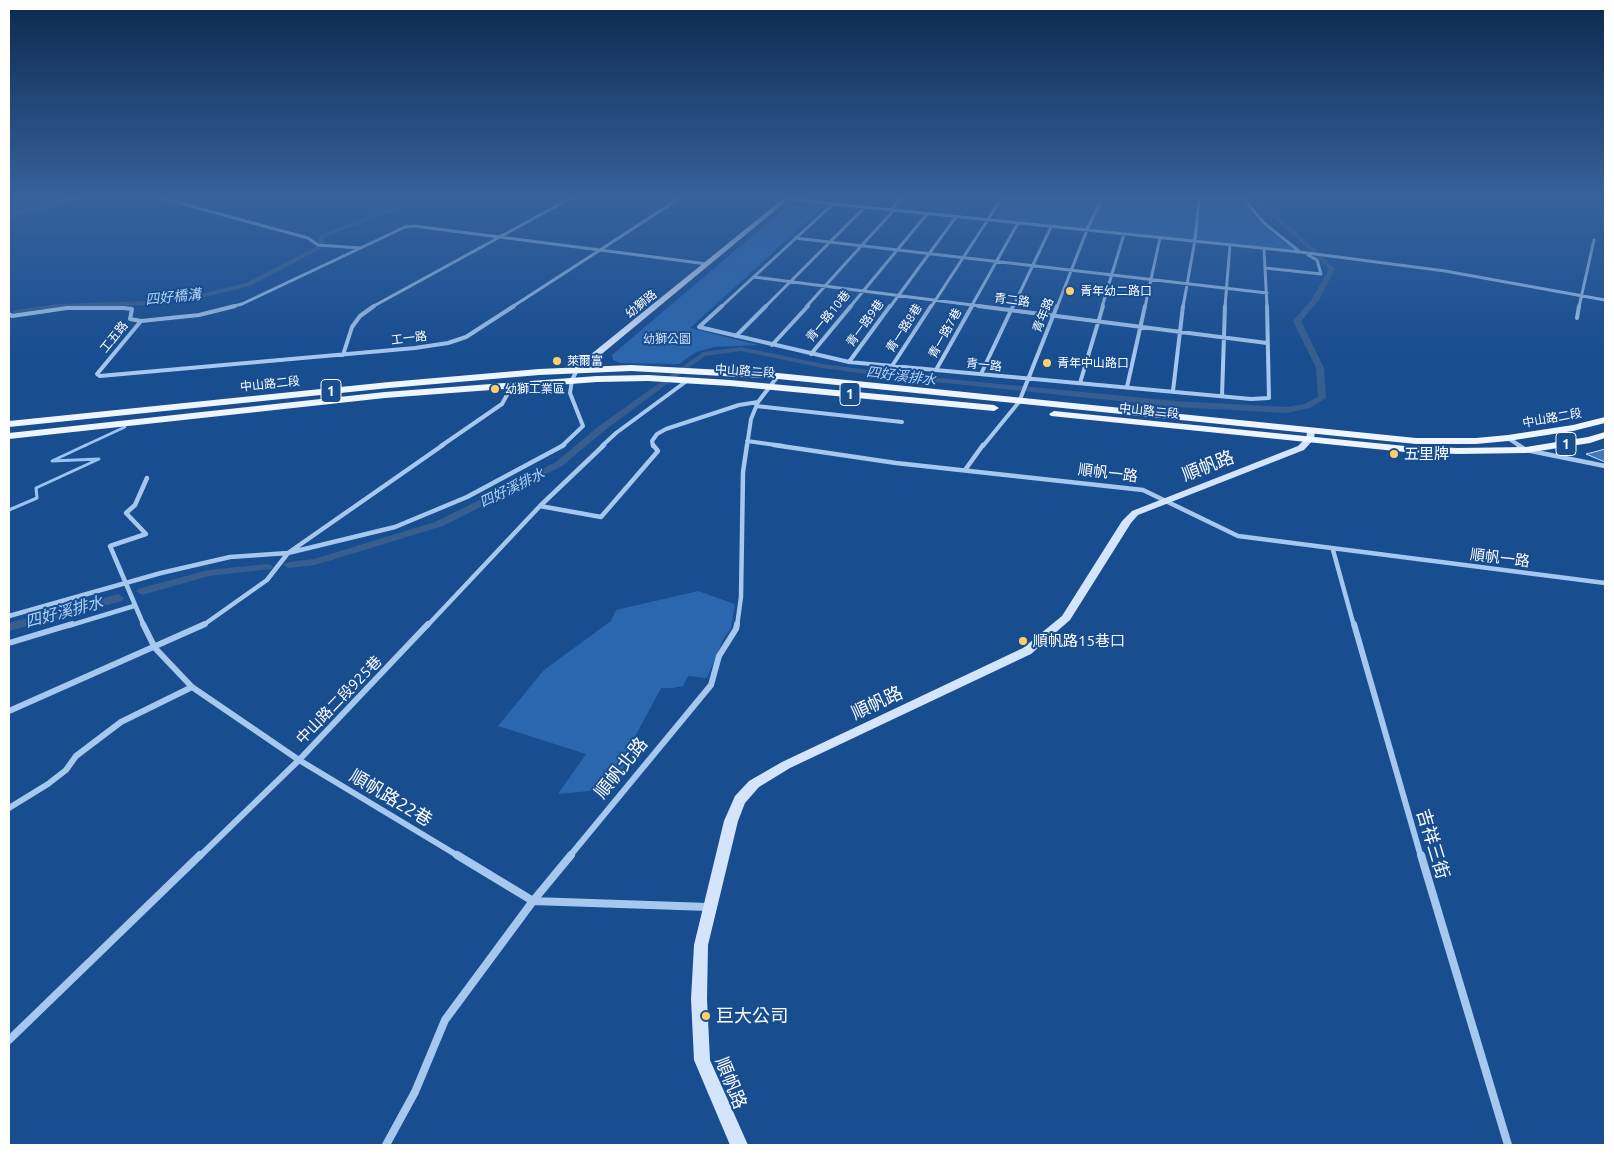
<!DOCTYPE html>
<html>
<head>
<meta charset="utf-8">
<style>
  body { margin:0 }
  #map { position:relative; width:1614px; height:1154px; overflow:hidden; background:#184d90; font-family:Ubuntu,sans-serif }
  canvas { display:block }
  .frame { position:absolute; inset:0; border:10px solid #fff; pointer-events:none }
</style>
</head>
<body>
<div id="map">
<canvas width="1614" height="1154"></canvas>
<div class="frame"></div>
</div>
<script>
const g = document.querySelector('canvas').getContext('2d');
g.lineJoin = 'round';
function fill(path, color) {
  g.fillStyle = color;
  g.fill(path, 'evenodd');
}
function shape(rows) {
  const path = new Path2D();
  for (const r of rows) {
    path.moveTo(r[0], r[1]);
    for (let i = 2; i < r.length; i += 2) path.lineTo(r[i], r[i + 1]);
  }
  return path;
}
function stroke(path, color, width, dash) {
  g.strokeStyle = color;
  g.lineWidth = width;
  g.lineCap = dash ? 'butt' : 'round';
  g.setLineDash(dash || []);
  g.stroke(path);
}
function write(font, color, halo, rows, align = 'center') {
  g.font = font + ' Ubuntu,"Noto Sans TC",sans-serif';
  g.lineWidth = 4;
  g.setLineDash([]);
  g.textBaseline = 'middle';
  g.strokeStyle = halo;
  g.fillStyle = color;
  for (const [text, x, y, turn = 0] of rows) {
    g.save();
    g.translate(x, y);
    g.rotate((+turn || 0) * Math.PI / 180);
    g.textAlign = isNaN(turn) ? turn : align;
    if (halo) g.strokeText(text, 0, 0);
    g.fillText(text, 0, 0);
    g.restore();
  }
}
fill(shape([
  [1006,198,1240,198,1260,223,1294,250,996,219],
  [791,203,824,206,690,328,759,345,714,347,696,352,679,364,620,363,613,360,612,355],
  [698,591,735,604,731,628,723,640,707,678,688,676,683,686,673,688,661,688,629,748,621,775,589,791,558,794,586,754,498,726,544,670,611,621,616,610]
]), '#2b67af');
stroke(shape([
  [84,446,125,427]
]), '#99c3f2', 2.5);
stroke(shape([
  [9,510,37,498,36,488,99,459,52,461,86,445]
]), '#99c3f2', 3);
fill(shape([
  [1255,198,1260,198,1271,211,1303,238,1335,269,1319,300,1301,321,1324,368,1326,398,1310,408,1286,413,1176,407,897,378,823,368,741,351,705,356,605,430,562,466,443,526,315,565,289,568,283,565,289,562,314,559,435,522,556,462,599,426,703,352,741,347,823,364,897,374,1176,401,1286,407,1304,404,1318,397,1316,368,1293,321,1312,299,1329,269,1299,240,1267,213,1255,198],
  [398,207,400,210,384,214,325,237,323,244,318,243,320,235,380,212,398,207],
  [320,245,322,246,322,248,250,286,205,297,146,305,58,308,16,314,12,312,16,310,58,304,146,301,205,293,246,283,320,245],
  [267,564,271,565,273,567,271,569,209,576,142,595,136,591,138,589,208,570,267,564],
  [118,594,124,598,122,601,9,631,9,623,118,594]
]), '#375e8f');
fill(shape([
  [69,198,90,198,9,218,9,212,69,198]
]), '#375e8f');
const building = shape([
  [1605,449,1605,462,1586,454,1598,451,1605,449]
]);
fill(building, '#4177b9');
stroke(building, '#cde2fb', 1);
stroke(shape([
  [161,198,308,238,318,245,360,248],
  [1243,198,1264,223,1300,252],
  [787,199,1300,252,1445,271,1605,300],
  [795,238,1267,293],
  [1264,249,1267,307],
  [600,250,707,264],
  [600,250,680,198],
  [1265,268,1321,274,1317,260,1308,255],
  [754,277,988,307],
  [230,307,242,304,405,227,414,226,600,250],
  [372,307,571,198],
  [512,307,600,250],
  [721,307,833,204],
  [765,307,865,207],
  [806,307,892,212,891,210,901,198],
  [850,307,927,214],
  [890,307,956,217],
  [931,307,1002,198],
  [971,307,1018,223],
  [1013,307,1051,227],
  [1057,307,1087,230,1102,198],
  [1102,307,1124,234],
  [1145,307,1160,238],
  [1183,307,1195,240,1199,198],
  [1225,307,1230,245],
  [1579,307,1594,240]
]), '#a6c8ef', 3);
stroke(shape([
  [235,306,199,315,141,321,97,374,100,376,415,348,448,343,466,337,514,306],
  [978,306,1267,343],
  [9,314,12,316,67,308,124,308,132,309,130,319,141,321],
  [1577,318,1579,306],
  [699,327,849,362,1251,399,1269,398,1267,306],
  [699,327,722,306],
  [736,336,766,306],
  [772,345,808,306],
  [811,354,851,306],
  [343,355,352,327,360,316,374,306],
  [849,362,890,306],
  [892,366,931,306],
  [936,370,972,306],
  [981,374,1013,306],
  [1080,383,1103,306],
  [1127,387,1145,306],
  [1173,391,1183,306],
  [1222,396,1225,306],
  [756,406,902,422],
  [1508,438,1520,446],
  [747,441,783,446],
  [441,446,502,404,513,384],
  [562,446,583,426,570,393,572,380,577,370],
  [602,446,616,433,688,380],
  [653,446,652,441,657,434,666,429,739,405,758,402],
  [747,446,751,419,758,402,778,376],
  [983,446,1019,402,1057,306]
]), '#a6c8ef', 4);
stroke(shape([
  [774,445,896,463,1143,490,1238,536,1605,583],
  [1518,445,1526,450,1605,466],
  [965,470,983,445],
  [540,506,601,517,658,451,653,445],
  [1333,550,1354,626],
  [9,616,161,573,230,557,288,553,395,527,467,497,564,445],
  [68,626,134,606],
  [144,626,110,546,146,534,126,513,135,505,147,478],
  [202,626,267,580,288,553,443,445],
  [427,626,540,506,604,445],
  [737,626,741,597,743,472,747,445]
]), '#a6c8ef', 4.5);
stroke(shape([
  [143,624,155,648,192,687,299,760,460,857],
  [1354,624,1421,857],
  [9,643,72,624],
  [9,711,205,624],
  [9,808,48,784,66,770,76,756,121,722,192,687],
  [199,857,299,760,428,624],
  [569,857,711,685,719,656,736,629,737,624]
]), '#a6c8ef', 6);
stroke(shape([
  [457,855,533,901,708,907],
  [1421,855,1508,1145],
  [9,1040,200,855],
  [386,1145,415,1092,445,1020,533,901,571,855]
]), '#a6c8ef', 8);
fill(shape([
  [784,198,790,198,580,372,574,372,574,368,784,198],
  [1308,428,1311,428,1315,430,1314,439,1304,450,1138,515,1131,523,1070,620,1031,654,790,768,759,787,745,803,738,821,708,945,707,999,710,1060,748,1145,730,1145,694,1060,691,999,694,945,724,821,735,796,749,781,782,762,1023,648,1062,616,1122,521,1132,511,1298,446,1306,438,1308,428]
]), '#d4e5fb');
fill(shape([
  [631,365,778,373,1416,438,1476,438,1508,435,1573,425,1605,417,1605,423,1573,431,1508,441,1476,444,1416,444,778,379,631,371,539,375,389,388,9,427,9,421,389,382,539,369,631,365],
  [648,375,730,380,994,405,999,408,994,411,730,386,648,381,597,382,385,398,9,439,9,433,385,392,597,376,648,375],
  [1054,411,1405,446,1458,448,1526,447,1588,437,1605,432,1605,438,1590,443,1526,453,1458,454,1405,452,1051,416,1049,414,1054,411]
]), '#eff5ff');
const sky = g.createLinearGradient(0, 0, 0, 360);
sky.addColorStop(0, '#0d2a4f');
sky.addColorStop(0.55, '#37629c');
sky.addColorStop(1, '#37629c00');
g.fillStyle = sky;
g.fillRect(0, 0, 1614, 360);
for (const [x, y, r, color] of [
  [1070,291,5,"#ffd165"],
  [557,361,5,"#ffd165"],
  [1047,363,5,"#ffd165"],
  [495,389,5,"#ffd165"],
  [1394,454,5,"#ffd165"],
  [1023,641,5,"#ffd165"],
  [706,1016,5,"#ffd165"]
]) {
  const dot = new Path2D();
  dot.arc(x, y, r, 0, 2 * Math.PI);
  g.fillStyle = color;
  g.fill(dot);
  stroke(dot, '#184d90', 2);
}
write('12px', '#fff', '#184d90', [
  ["青年幼二路口",1080,291],
  ["萊爾富",567,361],
  ["青年中山路口",1057,363],
  ["幼獅工業區",505,389]
], 'left');
write('12px', '#fff', '#184d90', [
  ["青二路",1012,300,7],
  ["幼獅路",641,304,-39],
  ["青年路",1043,315,-68],
  ["青一路10巷",828,316,-51],
  ["青一路9巷",865,323,-54],
  ["青一路8巷",904,328,-57],
  ["青一路7巷",945,333,-61],
  ["工五路",114,337,-51],
  ["工一路",409,338,-7],
  ["青一路",984,365,6],
  ["中山路二段",745,371,4],
  ["中山路二段",270,384,-6],
  ["中山路二段",1149,411,6],
  ["中山路二段",1552,418,-10]
]);
write('12px', '#cde2fb', '#184d90', [
  ["幼獅公園",667,339]
]);
write('italic 14px', '#b2d2f6', '#184d90', [
  ["四好橋溝",173,297,-6],
  ["四好溪排水",901,376,7],
  ["四好溪排水",512,488,-26]
]);
for (const [x, y, w] of [
  [331,391,20],
  [850,394,20],
  [1566,444,20]
]) {
  const box = new Path2D();
  box.roundRect(x - w / 2, y - 11.5, w, 23, 4);
  g.fillStyle = '#184d90';
  g.fill(box);
  stroke(box, '#fff', 1);
}
write('bold 14px', '#fff', null, [
  ["1",331,391],
  ["1",850,394],
  ["1",1566,444]
]);
write('15px', '#fff', '#184d90', [
  ["五里牌",1404,454],
  ["順帆路15巷口",1033,641]
], 'left');
write('15px', '#fff', '#184d90', [
  ["順帆一路",1108,473,7],
  ["順帆一路",1500,558,7],
  ["中山路二段925巷",339,700,-46]
]);
write('italic 16px', '#b2d2f6', '#184d90', [
  ["四好溪排水",64,612,-15]
]);
write('18px', '#fff', '#184d90', [
  ["順帆路",1208,466,-21],
  ["順帆路",877,703,-25],
  ["順帆北路",621,768,-51],
  ["順帆路22巷",391,798,31],
  ["吉祥三街",1433,844,73],
  ["順帆路",731,1083,68]
]);
write('18px', '#fff', '#184d90', [
  ["巨大公司",716,1016]
], 'left');
</script>
</body>
</html>
